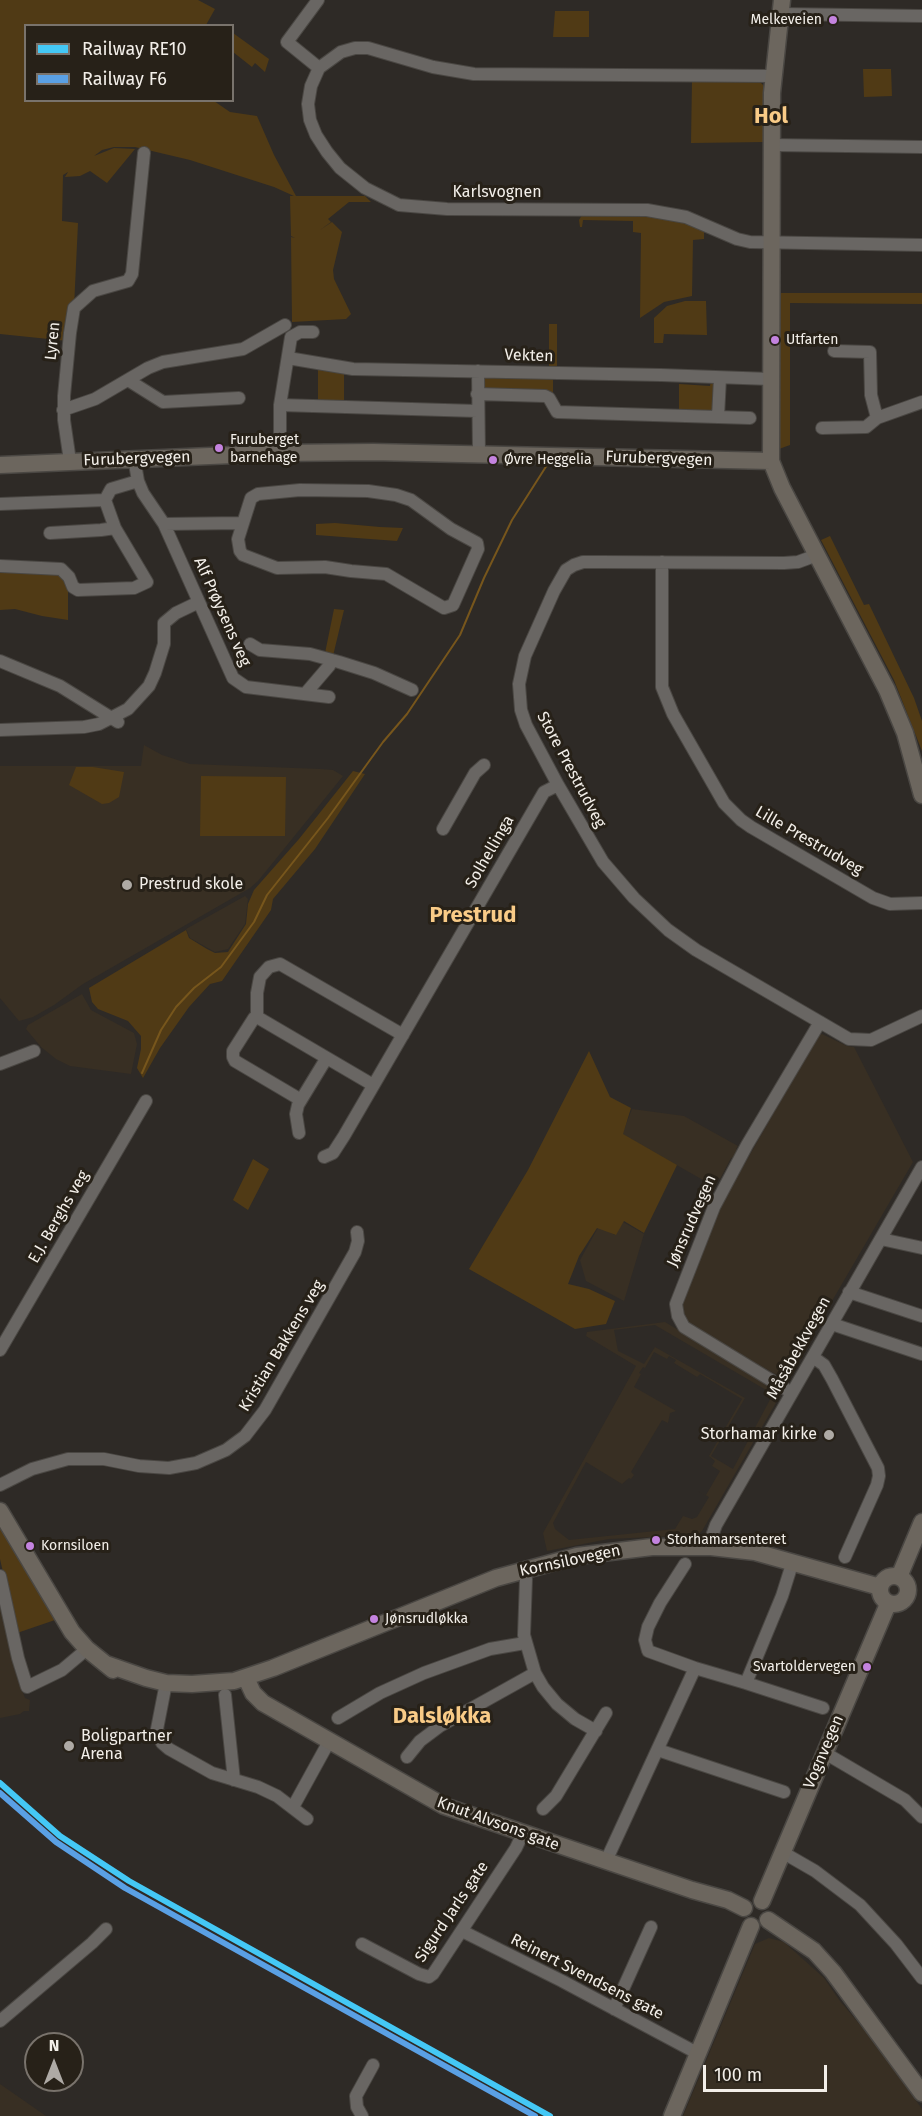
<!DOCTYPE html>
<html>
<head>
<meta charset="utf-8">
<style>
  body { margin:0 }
  #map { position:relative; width:922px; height:2116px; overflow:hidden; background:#2e2a26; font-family:"Fira Sans",sans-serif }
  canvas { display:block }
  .legend { position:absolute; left:24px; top:24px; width:210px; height:78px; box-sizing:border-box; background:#272118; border:2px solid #79736c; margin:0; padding:8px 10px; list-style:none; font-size:18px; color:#f3efe9 }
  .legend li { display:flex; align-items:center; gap:12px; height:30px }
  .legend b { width:30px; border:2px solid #79736c }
  .north { position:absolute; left:24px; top:2032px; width:60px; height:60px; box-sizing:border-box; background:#272118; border:2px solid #79736c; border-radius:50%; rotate:0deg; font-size:16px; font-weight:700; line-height:24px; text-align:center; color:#f3efe9 }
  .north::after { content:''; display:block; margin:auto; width:21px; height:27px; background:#aeaaa5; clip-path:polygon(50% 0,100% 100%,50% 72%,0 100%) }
  .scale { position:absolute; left:703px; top:2065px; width:124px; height:27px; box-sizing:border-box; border:3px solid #f3efe9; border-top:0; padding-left:8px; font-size:18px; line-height:21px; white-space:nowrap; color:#f3efe9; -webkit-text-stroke:4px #272118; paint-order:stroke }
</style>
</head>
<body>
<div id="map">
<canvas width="922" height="2116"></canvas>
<ul class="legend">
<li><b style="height:8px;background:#44c8f5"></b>Railway RE10</li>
<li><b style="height:8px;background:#5aa0e4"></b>Railway F6</li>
</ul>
<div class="north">N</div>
<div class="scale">100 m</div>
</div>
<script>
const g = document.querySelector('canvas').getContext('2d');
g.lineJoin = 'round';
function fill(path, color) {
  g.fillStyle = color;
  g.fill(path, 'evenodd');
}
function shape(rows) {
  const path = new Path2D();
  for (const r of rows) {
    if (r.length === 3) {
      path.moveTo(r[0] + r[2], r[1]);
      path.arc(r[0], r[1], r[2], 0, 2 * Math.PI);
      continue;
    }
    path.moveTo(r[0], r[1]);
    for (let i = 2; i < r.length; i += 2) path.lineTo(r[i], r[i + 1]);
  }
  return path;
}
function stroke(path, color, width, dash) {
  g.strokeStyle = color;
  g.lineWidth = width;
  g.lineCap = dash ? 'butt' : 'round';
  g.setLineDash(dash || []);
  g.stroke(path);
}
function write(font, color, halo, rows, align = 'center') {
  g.font = font + ' "Fira Sans",sans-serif';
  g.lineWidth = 6;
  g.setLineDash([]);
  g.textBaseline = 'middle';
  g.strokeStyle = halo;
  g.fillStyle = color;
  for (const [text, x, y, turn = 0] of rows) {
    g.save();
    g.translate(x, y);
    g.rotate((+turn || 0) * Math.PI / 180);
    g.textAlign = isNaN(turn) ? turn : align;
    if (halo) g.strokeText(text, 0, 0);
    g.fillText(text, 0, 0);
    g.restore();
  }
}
fill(shape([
  [144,745,162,755,190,764,320,769,333,770,343,776,258,881,250,888,83,984,54,1005,33,1017,19,1021,0,998,0,766,141,766],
  [245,896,248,899,245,924,228,949,215,952,190,938,186,929],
  [82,994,91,1010,134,1033,137,1044,131,1074,70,1066,56,1059,41,1047,26,1029,28,1025],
  [822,1034,847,1046,854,1047,913,1162,786,1380,688,1325,681,1308,690,1280,724,1200,812,1046,819,1035],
  [632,1109,684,1116,738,1146,736,1149,738,1150,735,1157,731,1158,720,1179,715,1176,710,1184,622,1134],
  [623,1222,644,1234,624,1301,586,1281,580,1260,599,1226,615,1235],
  [665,1322,779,1390,781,1394,702,1531,697,1535,609,1539,547,1551,543,1533,636,1366,586,1336,587,1332],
  [655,1325,773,1394,733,1469,711,1456,745,1398,655,1347,644,1364,618,1351,614,1330],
  [654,1352,667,1359,669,1356,676,1360,674,1363,697,1377,700,1374,742,1399,709,1456,715,1461,712,1466,720,1471,706,1495,698,1491,709,1497,697,1517,692,1519,683,1516,675,1529,569,1540,555,1529,553,1523,586,1462,622,1484,629,1478,631,1479,634,1475,631,1472,662,1420,668,1423,670,1413,676,1411,634,1387,641,1374,639,1373,643,1367,645,1368],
  [0,1603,16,1675,25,1698,30,1700,29,1711,24,1711,20,1714,0,1718],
  [769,1938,784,1942,824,1978,840,2001,872,2039,922,2109,922,2116,683,2116,755,1944],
  [0,2084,46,2116,0,2116]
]), '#382f23');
fill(shape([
  [0,0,198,0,215,9,206,25,26,26,26,100,214,101,230,112,257,116,274,155,296,196,365,196,371,202,349,202,328,219,331,222,320,230,332,222,342,232,333,270,334,279,351,314,346,319,292,322,291,237,295,238,291,236,290,196,294,196,274,187,190,160,135,147,114,147,102,150,94,156,114,148,135,149,107,183,90,171,80,176,65,177,68,172,63,175,62,221,78,223,74,307,68,341,0,334],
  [555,11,589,11,589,37,553,37],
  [233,33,269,59,265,72,255,63,252,67,233,52],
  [863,69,891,69,892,96,864,97],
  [692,80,759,81,763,85,765,89,765,142,691,143],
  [582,215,654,215,674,218,704,231,704,239,693,240,692,296,664,302,640,318,641,233,633,232,633,221,583,220,582,227,580,227,579,220],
  [778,290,781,293,922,293,922,304,790,303,790,445,779,449],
  [685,301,706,301,707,335,664,334,663,343,654,343,654,318,667,306],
  [549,324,557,324,557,370,549,370],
  [318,367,344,370,344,403,318,403],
  [485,375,553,375,553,398,483,392,483,380],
  [711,380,714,381,714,412,679,413,679,384,710,386],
  [335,523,380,527,403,528,397,541,316,535,316,524],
  [830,536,864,605,869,604,914,698,922,721,922,751,894,680,821,540],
  [0,569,57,570,68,587,68,620,42,616,15,609,0,610],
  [334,609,344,610,332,660,324,658],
  [76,767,93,767,124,772,119,797,109,803,102,804,69,785],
  [353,771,365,774,315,849,273,899,271,910,222,981,210,984,189,1007,160,1048,143,1078,137,1068,141,1049,141,1036,128,1021,98,1009,92,1002,89,988,186,930,189,938,207,949,215,953,228,952,246,924,248,904,254,890,299,839],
  [201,776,286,777,285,836,200,836],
  [589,1051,610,1097,631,1108,623,1134,677,1165,644,1233,624,1221,616,1235,597,1228,579,1256,568,1284,589,1289,615,1301,606,1324,575,1329,469,1269,528,1170],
  [253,1159,269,1169,248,1210,233,1200],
  [0,1526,55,1620,17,1633,0,1559]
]), '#503a15');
stroke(shape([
  [142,1073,161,1030,176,1007,194,988,221,967,254,922,267,895,328,818,383,742,407,714,460,635,484,578,512,520,547,465]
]), '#77561c', 2);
const minor = shape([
  [318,0,287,42,319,68],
  [782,14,922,16],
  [772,76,474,74,433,67,368,48,355,48,341,52,319,68,311,86,308,104,310,120,316,135,327,152,340,168,365,188,399,205,447,209,647,210,686,217,737,239,750,242,922,245],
  [771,145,922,147],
  [834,351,870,352,871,395,877,418,922,402],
  [288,358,353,369,661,375,770,379],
  [478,371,479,454],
  [128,380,163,402,239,398],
  [477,394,545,396,549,398,557,412,750,418],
  [280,405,477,411],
  [63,410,95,399,148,368,163,362,243,349,285,325],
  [718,417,720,378],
  [822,428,866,427,877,418],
  [280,453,280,405,291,337,300,332,313,332],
  [134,458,138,481,143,493,164,524,233,678,246,687,329,697],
  [70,461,64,420,64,396,70,333,74,308,93,291,128,281,132,274,144,153],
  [300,490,368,491,396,495,411,500,451,529,477,543,478,549,453,605,444,608,386,574,351,571,325,567,277,568,243,555,240,551,238,539,251,498,258,494,300,490],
  [0,504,105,500],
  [164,524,241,523],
  [50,533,101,530,115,528],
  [817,555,798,562,784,563,601,562,583,562,574,565,566,570,554,591,525,656,519,684,521,710,526,725,558,785,603,862,634,898,668,930,696,950,849,1039,871,1040,922,1016],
  [662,562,662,687,673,714,724,803,741,820,751,827,873,898,890,904,922,903],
  [0,566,61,569,69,577,73,587,78,590,134,588,147,582,115,528,105,500,111,489,138,481],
  [250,644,260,650,310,654,339,662,374,673,412,690],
  [0,661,60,686,118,722],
  [305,694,329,666,332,660],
  [0,730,84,727,99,724,128,709,149,686,155,673,164,644,164,623,176,613,199,602],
  [443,829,475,773,484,765],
  [257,1017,257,993,260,977,269,967,280,964,403,1035],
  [0,1064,34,1051],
  [301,1100,235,1061,233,1057,233,1051,254,1018,257,1017,373,1085],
  [299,1133,296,1114,298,1105,326,1059],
  [324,1157,333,1153,344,1136,544,792,558,785],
  [881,1239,922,1248],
  [849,1292,922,1316],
  [832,1324,922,1354],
  [0,1350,146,1101],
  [813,1357,824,1365,832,1379,878,1468,879,1476,877,1485,845,1557],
  [792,1393,684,1327,678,1316,676,1304,714,1207,747,1145,820,1022],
  [0,1485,32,1469,68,1459,104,1459,139,1466,169,1468,196,1463,226,1450,245,1436,265,1410,355,1252,358,1241,357,1232],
  [711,1547,712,1536,716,1525,922,1167],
  [685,1564,660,1603,648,1627,645,1640,648,1651,695,1668,746,1683,823,1708],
  [524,1570,526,1579,524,1635,535,1673,543,1687,557,1704,575,1719,596,1731],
  [0,1576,18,1658,27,1687,62,1670,87,1649],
  [166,1683,157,1729,162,1743,169,1749,212,1773,258,1787,277,1796,307,1819],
  [746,1683,782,1596,793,1561],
  [225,1695,234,1780],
  [338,1718,380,1693,424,1673,490,1649,525,1643],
  [658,1750,784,1792],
  [825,1753,905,1800,922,1817],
  [407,1757,420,1741,440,1726,535,1673],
  [293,1807,326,1747],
  [543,1809,556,1796,606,1713],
  [782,1852,815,1871,860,1905,896,1944,922,1978],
  [606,1861,695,1668],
  [462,1931,562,1981,697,2053],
  [362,1944,419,1974,429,1977,433,1974,516,1848,523,1833],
  [614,2009,651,1927],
  [0,2021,92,1943,106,1929],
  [362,2116,357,2107,356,2096,373,2065]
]);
const major = shape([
  [782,0,772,93,771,461,782,488,887,690,905,733,922,795],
  [0,465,280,453,373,452,771,461],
  [0,1511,72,1632,87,1649,113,1670],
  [894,1590,14],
  [899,1577,922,1522],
  [106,1664,146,1678,166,1683,192,1684,234,1681,273,1668,496,1578,577,1556,652,1547,711,1547,755,1552,880,1587],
  [246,1678,253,1693,263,1703,444,1806,692,1890,728,1900,744,1908],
  [762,1901,888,1604],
  [768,1920,814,1951,833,1972,922,2093],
  [672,2116,751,1926]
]);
stroke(minor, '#4a4743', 14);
stroke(major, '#4a4743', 19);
stroke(minor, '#696663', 12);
stroke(major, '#6c665e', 16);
stroke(shape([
  [0,1783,60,1836,129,1881,550,2116]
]), '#44c8f5', 6);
stroke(shape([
  [0,1793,56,1842,125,1888,535,2116]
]), '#5aa0e4', 6);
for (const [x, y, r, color] of [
  [833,20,5,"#c483df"],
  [775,340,5,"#c483df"],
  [219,448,5,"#c483df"],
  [493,460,5,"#c483df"],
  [127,885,6,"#aeaaa5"],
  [829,1435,6,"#aeaaa5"],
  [656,1540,5,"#c483df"],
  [30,1546,5,"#c483df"],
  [374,1619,5,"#c483df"],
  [867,1667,5,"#c483df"],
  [69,1746,6,"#aeaaa5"]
]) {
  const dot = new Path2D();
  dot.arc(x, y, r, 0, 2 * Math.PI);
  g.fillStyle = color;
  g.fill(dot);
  stroke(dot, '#272118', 2);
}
write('14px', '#f3efe9', '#272118', [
  ["Melkeveien",822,20,"right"],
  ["Utfarten",786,340],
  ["Furuberget",230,440],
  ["barnehage",230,458],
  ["Øvre Heggelia",504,460],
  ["Storhamarsenteret",667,1540],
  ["Kornsiloen",41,1546],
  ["Jønsrudløkka",385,1619],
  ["Svartoldervegen",856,1667,"right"]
], 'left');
write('16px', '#f3efe9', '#272118', [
  ["Karlsvognen",497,193],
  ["Lyren",53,341,-84],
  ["Vekten",529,356,2],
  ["Furubergvegen",137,459,-2],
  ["Furubergvegen",659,459,2],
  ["Alf Prøysens veg",222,612,66],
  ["Store Prestrudveg",571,770,62],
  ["Lille Prestrudveg",809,841,30],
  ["Solhellinga",490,852,-60],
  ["E.J. Berghs veg",59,1217,-60],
  ["Jønsrudvegen",692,1221,-66],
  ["Kristian Bakkens veg",282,1346,-59],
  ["Måsåbekkvegen",799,1348,-61],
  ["Kornsilovegen",570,1561,-12],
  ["Vognvegen",824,1752,-67],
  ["Knut Alvsons gate",498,1824,20],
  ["Sigurd Jarls gate",452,1912,-56],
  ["Reinert Svendsens gate",587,1977,27]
]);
write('16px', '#f3efe9', '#272118', [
  ["Prestrud skole",139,885],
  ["Storhamar kirke",817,1435,"right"],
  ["Boligpartner",81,1737],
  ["Arena",81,1755]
], 'left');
write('bold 22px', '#f9cb87', '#272118', [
  ["Hol",771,117],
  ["Prestrud",473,916],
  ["Dalsløkka",442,1717]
]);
</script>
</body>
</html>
